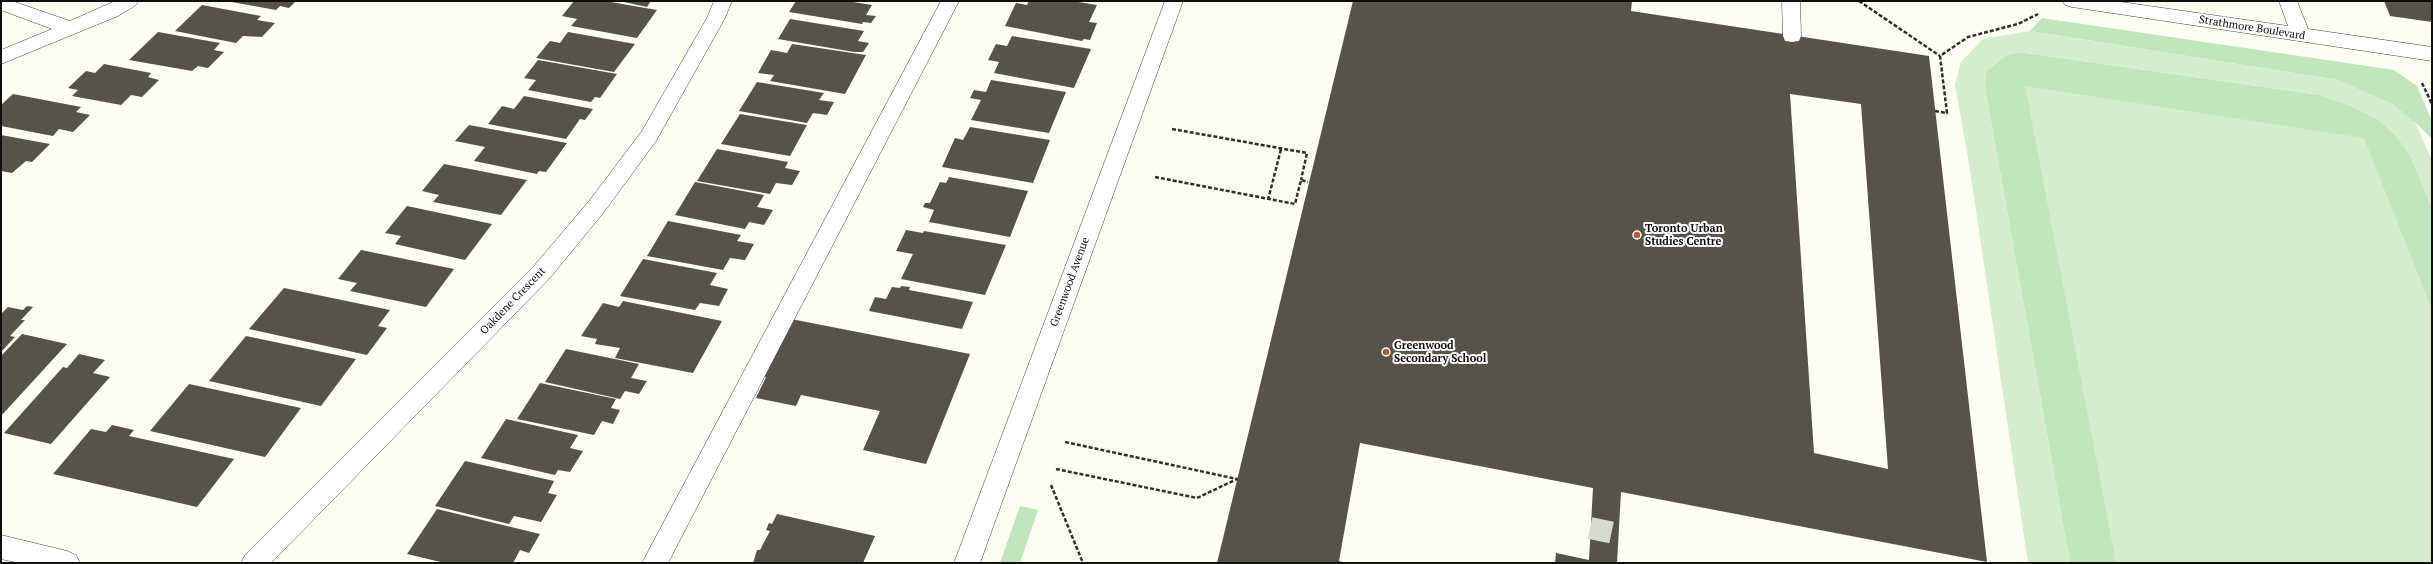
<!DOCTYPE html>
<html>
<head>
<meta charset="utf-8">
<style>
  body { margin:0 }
  #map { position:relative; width:2433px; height:564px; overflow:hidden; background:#fbfef0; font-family:"PT Serif",serif }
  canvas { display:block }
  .frame { position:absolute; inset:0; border:2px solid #0e0e0e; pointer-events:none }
</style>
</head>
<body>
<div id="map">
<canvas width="2433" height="564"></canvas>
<div class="frame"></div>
</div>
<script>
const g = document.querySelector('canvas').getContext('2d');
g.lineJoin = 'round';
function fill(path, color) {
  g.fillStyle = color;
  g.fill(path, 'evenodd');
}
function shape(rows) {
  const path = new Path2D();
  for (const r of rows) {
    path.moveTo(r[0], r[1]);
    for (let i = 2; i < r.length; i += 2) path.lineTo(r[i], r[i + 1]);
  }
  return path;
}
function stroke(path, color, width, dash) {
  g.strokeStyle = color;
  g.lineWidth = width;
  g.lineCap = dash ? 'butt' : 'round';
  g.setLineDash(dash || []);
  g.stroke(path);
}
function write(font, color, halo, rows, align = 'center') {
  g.font = font + ' "PT Serif",serif';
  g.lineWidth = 4;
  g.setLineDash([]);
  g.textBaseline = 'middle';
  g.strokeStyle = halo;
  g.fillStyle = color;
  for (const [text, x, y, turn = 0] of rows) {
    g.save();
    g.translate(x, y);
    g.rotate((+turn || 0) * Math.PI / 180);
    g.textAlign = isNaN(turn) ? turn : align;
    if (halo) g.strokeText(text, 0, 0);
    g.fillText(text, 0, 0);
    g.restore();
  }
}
fill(shape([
  [2042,18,2394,70,2417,86,2432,121,2432,139,2415,122,2338,80,2030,31],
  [2019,52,2320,95,2349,105,2378,119,2399,139,2410,155,2432,208,2432,563,2070,563,1985,88,1986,72,2006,55],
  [1020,506,1038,510,1020,563,1000,563]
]), '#c1e5bc');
fill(shape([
  [2030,31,2338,80,2393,104,2415,122,2432,161,2432,208,2410,155,2399,139,2378,119,2349,105,2320,95,2019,52,2006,55,1986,72,1985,88,2070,563,2028,563,1969,163,1955,85,1961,62,1983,39],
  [2025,86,2364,138,2432,309,2432,563,2116,563]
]), '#d5edcd');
fill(shape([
  [226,1,296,1,289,8,280,6,276,10],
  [574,1,605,1,657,10,637,38,571,26,577,19,562,16],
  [619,1,651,1,647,7],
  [796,1,847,1,872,5,866,15,876,16,871,23,863,22,862,24,789,12],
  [1029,1,1072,1,1097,5,1089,22,1097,23,1090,40,1084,39,1082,41,1005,26,1016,3,1027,5],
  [1353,1,1632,1,1631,11,1929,56,1987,562,1621,492,1617,563,1555,563,1556,553,1589,560,1593,488,1360,443,1339,561,1346,563,1217,563],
  [1790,94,1861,104,1888,469,1814,453],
  [2384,1,2432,1,2432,22,2390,16],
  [202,5,261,16,257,20,275,23,262,37,243,36,236,43,175,31],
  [790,19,864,31,858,41,869,43,863,52,854,52,778,39],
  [158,32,220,43,214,50,224,52,208,68,198,66,192,71,129,60],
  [568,32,635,44,614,72,536,58,550,41,560,43],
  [1012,36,1091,49,1074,88,994,73,999,62,988,60,996,44,1007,46],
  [792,44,866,55,845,94,770,81,774,75,758,73,771,50,787,53],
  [538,60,617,74,600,98,595,97,591,102,528,90,536,80,524,78],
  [104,64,151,73,148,77,159,80,142,97,131,95,121,105,72,96,78,90,68,88,86,71,95,73],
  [991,80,1066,92,1049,133,971,120,981,100,970,98,974,90,986,92],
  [757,82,824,93,819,100,834,102,827,115,813,113,807,123,739,111],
  [13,94,81,107,76,112,90,115,73,132,59,129,53,136,1,126,1,105],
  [524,96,593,109,585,120,580,119,566,139,488,124,502,106,514,109],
  [740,114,807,125,790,156,721,144],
  [469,125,567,143,546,172,539,171,537,174,474,161,485,147,455,141],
  [970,127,1050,140,1033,183,942,167,955,138,963,140],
  [1,135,50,144,32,162,26,161,12,173,1,171],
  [717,149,788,162,785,168,800,171,792,185,776,183,770,194,697,181],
  [444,164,527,180,501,215,433,202,439,195,422,191],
  [949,177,1028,191,1010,237,929,222,934,210,923,207,925,203,930,203,940,182,946,183],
  [695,182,764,195,757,207,773,210,764,225,749,222,745,229,675,215],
  [407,206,492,224,465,260,395,244,401,236,385,233],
  [668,221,741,235,737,241,754,244,745,260,730,258,723,270,647,256],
  [906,230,923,233,924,231,1006,245,985,295,901,279,913,254,896,251],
  [361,250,454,269,426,307,350,291,357,283,338,279],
  [643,259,717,273,710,285,728,289,719,306,700,303,695,310,620,296],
  [901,286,910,287,909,290,973,302,962,329,869,311,875,297,886,299,892,287,900,288],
  [284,288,390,310,378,326,387,328,367,355,249,329],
  [623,301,722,321,693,373,615,358,620,348,595,344,597,339,581,336,603,303,619,307],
  [27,306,33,307,21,320,25,320,10,336,15,337,1,352,1,314,8,307,23,310],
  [791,319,970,354,926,464,863,450,880,411,801,395,796,406,756,398,766,377,761,376],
  [22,334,67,344,1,416,1,356],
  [246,336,356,359,321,406,209,381],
  [566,349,639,364,631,378,647,381,639,394,625,391,620,399,545,382],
  [79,354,105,360,93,373,110,377,51,444,4,433,63,367,67,368],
  [540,383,616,399,611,408,620,410,613,424,602,421,594,435,517,419],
  [189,384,301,408,265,457,150,431],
  [506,419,578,435,570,448,583,451,570,472,558,470,555,475,481,458],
  [112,425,134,430,129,436,234,459,197,507,53,474,91,429,106,432],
  [465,461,554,481,548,493,557,495,541,522,514,516,509,524,435,506],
  [437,509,540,534,529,553,520,550,513,563,445,563,407,554],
  [777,514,875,536,863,563,753,563,757,550,760,550,770,531,766,530,769,523,772,524]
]), '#55534b');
stroke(shape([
  [1590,528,1619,534]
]), '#d7dace', 22, [22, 11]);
const minor = shape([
  [1,1,12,1,70,21,115,1,138,1,136,5,118,16,1,64,1,50,52,29,1,10,1,1],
  [714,1,732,1,725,18,656,141,604,212,549,279,271,563,241,563,245,555,533,267,590,200,642,131,707,18,714,1],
  [941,1,959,1,668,563,642,563,941,1],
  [1165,1,1183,1,980,563,954,563,1165,1],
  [1782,1,1800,1,1801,36,1799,41,1792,42,1785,41,1783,36,1782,1],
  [2063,1,2114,1,2288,26,2279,1,2297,1,2308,29,2432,47,2432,61,2072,7,2065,5,2063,1],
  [1,535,67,551,76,555,80,563,19,563,1,559,1,535]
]);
stroke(minor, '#414141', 1);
stroke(shape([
  [1859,1,1940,56],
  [2422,83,2432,104],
  [1935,111,1947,113,1940,56,1968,37,2018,24,2038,14],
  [1172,129,1307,153,1301,180],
  [1155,177,1295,204,1301,180,1308,182],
  [1268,200,1281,149],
  [1056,469,1197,498,1237,479,1065,442],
  [1051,485,1083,563]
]), '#303030', 2.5, [4, 2]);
fill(minor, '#fff');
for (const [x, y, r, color] of [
  [1637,235,4,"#b25e31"],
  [1386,352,4,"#b25e31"]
]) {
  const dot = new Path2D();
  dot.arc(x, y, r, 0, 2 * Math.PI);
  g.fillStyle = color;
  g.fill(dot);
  stroke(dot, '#fff', 1.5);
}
write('11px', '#0e0e0e', '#fff', [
  ["Strathmore Boulevard",2252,28,9],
  ["Greenwood Avenue",1070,282,-70],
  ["Oakdene Crescent",513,301,-46]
]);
write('bold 11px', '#0e0e0e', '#fff', [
  ["Toronto Urban",1645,229],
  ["Studies Centre",1645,242],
  ["Greenwood",1394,346],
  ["Secondary School",1394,359]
], 'left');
</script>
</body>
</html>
